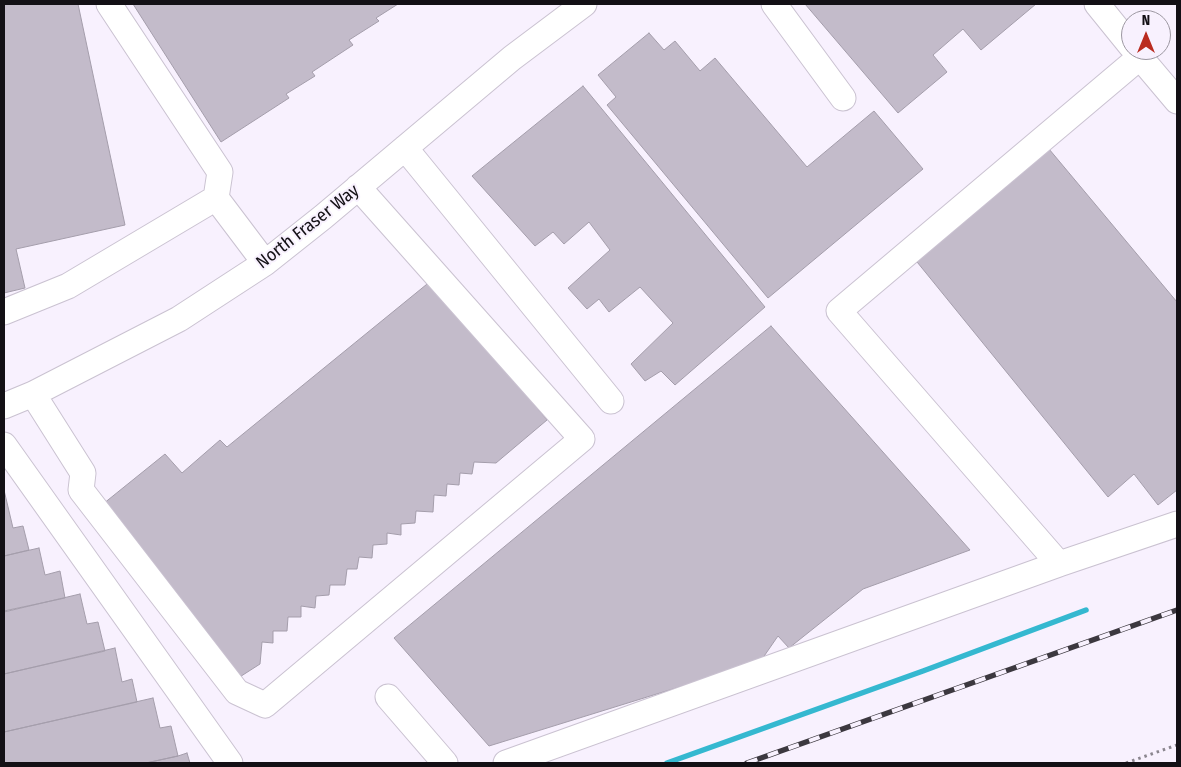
<!DOCTYPE html>
<html>
<head>
<meta charset="utf-8">
<style>
  body { margin:0 }
  #map { position:relative; width:1181px; height:767px; overflow:hidden; background:#f8f1fe; font-family:"Fira Sans Condensed",sans-serif }
  canvas { display:block }
  .frame { position:absolute; inset:0; border:5px solid #131015; pointer-events:none }
  .north { position:absolute; left:1121px; top:10px; width:50px; height:50px; box-sizing:border-box; background:#f8f1fe; border:1px solid #9c97a1; border-radius:50%; rotate:0deg; font-size:14px; font-weight:700; line-height:20px; text-align:center; color:#131015 }
  .north::after { content:''; display:block; margin:auto; width:18px; height:22px; background:#ba2c20; clip-path:polygon(50% 0,100% 100%,50% 72%,0 100%) }
</style>
</head>
<body>
<div id="map">
<canvas width="1181" height="767"></canvas>
<div class="frame"></div>
<div class="north">N</div>
</div>
<script>
const g = document.querySelector('canvas').getContext('2d');
g.lineJoin = 'round';
function shape(rows) {
  const path = new Path2D();
  for (const r of rows) {
    path.moveTo(r[0], r[1]);
    for (let i = 2; i < r.length; i += 2) path.lineTo(r[i], r[i + 1]);
  }
  return path;
}
function stroke(path, color, width, dash) {
  g.strokeStyle = color;
  g.lineWidth = width;
  g.lineCap = dash ? 'butt' : 'round';
  g.setLineDash(dash || []);
  g.stroke(path);
}
function fill(path, color) {
  g.fillStyle = color;
  g.fill(path, 'evenodd');
}
function write(font, color, halo, rows, align = 'center') {
  g.font = font + ' "Fira Sans Condensed",sans-serif';
  g.lineWidth = 4;
  g.setLineDash([]);
  g.textBaseline = 'middle';
  g.strokeStyle = halo;
  g.fillStyle = color;
  for (const [text, x, y, turn = 0] of rows) {
    g.save();
    g.translate(x, y);
    g.rotate((+turn || 0) * Math.PI / 180);
    g.textAlign = isNaN(turn) ? turn : align;
    if (halo) g.strokeText(text, 0, 0);
    g.fillText(text, 0, 0);
    g.restore();
  }
}
stroke(shape([
  [667,763,923,671,1086,610]
]), '#35b8d0', 5.5);
const building = shape([
  [4,4,78,4,125,225,16,249,25,288,4,293,4,4],
  [133,4,398,4,376,18,379,21,349,40,353,45,312,72,315,76,286,94,289,98,221,142,133,4],
  [805,4,1036,4,981,50,963,29,933,55,947,72,898,113,805,4],
  [649,33,664,50,675,41,700,71,715,58,807,167,874,111,923,169,768,298,607,105,616,97,598,75,649,33],
  [583,86,765,307,675,385,661,371,645,381,631,364,673,323,640,287,609,312,599,299,587,309,568,288,610,250,589,222,564,244,553,232,535,246,472,176,583,86],
  [1049,149,1177,302,1177,490,1158,505,1134,474,1108,497,913,257,1049,149],
  [432,280,547,420,496,463,474,462,472,474,460,473,459,485,447,484,446,496,434,495,433,512,416,511,415,523,401,524,401,535,387,533,387,544,373,545,372,558,359,557,357,569,347,569,345,585,330,585,329,595,316,596,315,608,301,606,301,617,288,617,287,631,273,631,273,643,262,642,260,664,235,680,103,504,165,454,182,473,220,440,227,447,432,280],
  [771,326,970,550,863,589,789,648,778,636,760,662,489,746,394,638,771,326],
  [4,490,13,528,23,526,29,550,4,556,4,490],
  [39,548,45,575,60,571,65,598,4,611,4,556,39,548],
  [80,594,87,624,98,622,105,651,4,674,4,612,80,594],
  [115,648,122,682,132,679,137,702,4,732,4,674,115,648],
  [153,698,160,728,171,726,178,756,146,763,4,763,4,732,153,698],
  [187,753,190,763,146,763,178,756,187,753]
]);
fill(building, '#c3bbca');
stroke(building, '#a49dab', 1);
const minor = shape([
  [109,4,220,172,216,198,265,263],
  [774,4,843,98],
  [1097,4,1131,46],
  [1134,50,1177,101],
  [1140,57,839,311,1059,564,1177,524],
  [405,148,611,401],
  [4,312,68,286,216,198],
  [33,394,83,473,81,490,237,692,265,705,582,439,358,187],
  [4,406,33,394,179,319,265,263,323,217,512,58,584,4],
  [4,445,230,763],
  [388,697,445,763],
  [506,763,1059,564]
]);
stroke(minor, '#cac2d1', 27);
stroke(shape([
  [1126,763,1177,745]
]), '#8b868f', 3, [2.5, 4]);
stroke(minor, '#fff', 25);
const rail = shape([
  [747,763,1177,610]
]);
stroke(rail, '#3c383f', 5.5);
stroke(rail, '#f8f1fe', 4, [11]);
write('18px', '#131015', '#f8f1fe', [
  ["North Fraser Way",308,227,-38]
]);
</script>
</body>
</html>
